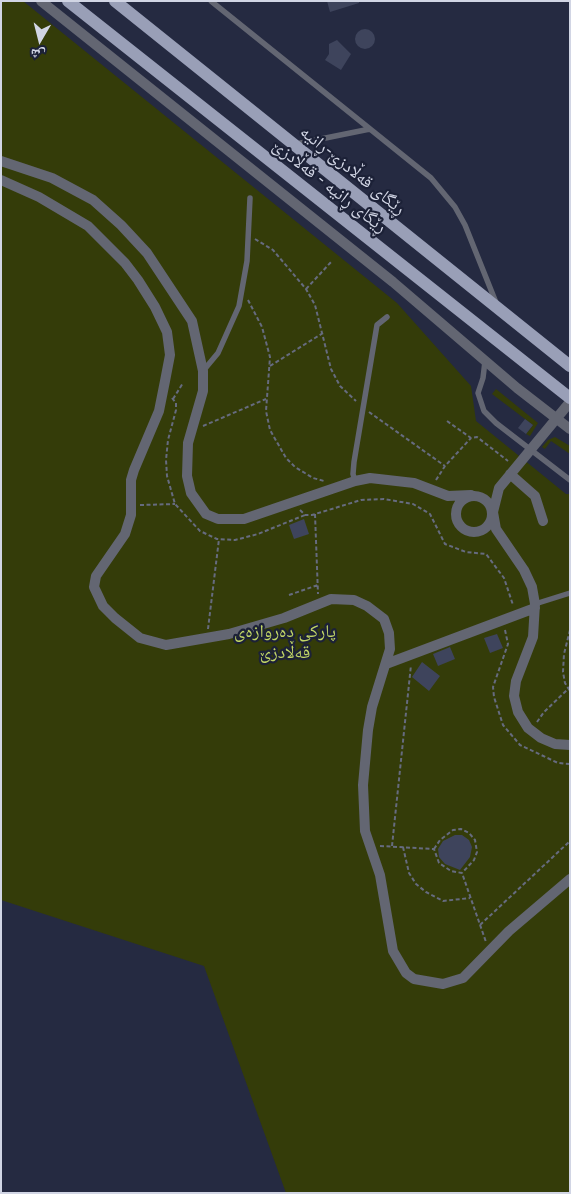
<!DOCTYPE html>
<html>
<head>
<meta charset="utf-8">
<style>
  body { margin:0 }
  #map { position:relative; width:571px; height:1194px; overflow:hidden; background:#252a41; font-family:Lato,"Noto Naskh Arabic",sans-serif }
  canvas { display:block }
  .frame { position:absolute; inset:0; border:2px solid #d1d5e4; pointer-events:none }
  .north { position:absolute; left:15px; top:15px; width:50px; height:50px; -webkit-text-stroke:4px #1c2137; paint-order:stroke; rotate:188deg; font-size:14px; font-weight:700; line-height:20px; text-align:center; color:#d1d5e4 }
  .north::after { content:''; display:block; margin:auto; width:18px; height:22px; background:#d1d5e4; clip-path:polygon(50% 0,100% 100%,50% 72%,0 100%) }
</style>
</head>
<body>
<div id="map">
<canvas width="571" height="1194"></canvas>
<div class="frame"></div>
<div class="north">ش</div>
</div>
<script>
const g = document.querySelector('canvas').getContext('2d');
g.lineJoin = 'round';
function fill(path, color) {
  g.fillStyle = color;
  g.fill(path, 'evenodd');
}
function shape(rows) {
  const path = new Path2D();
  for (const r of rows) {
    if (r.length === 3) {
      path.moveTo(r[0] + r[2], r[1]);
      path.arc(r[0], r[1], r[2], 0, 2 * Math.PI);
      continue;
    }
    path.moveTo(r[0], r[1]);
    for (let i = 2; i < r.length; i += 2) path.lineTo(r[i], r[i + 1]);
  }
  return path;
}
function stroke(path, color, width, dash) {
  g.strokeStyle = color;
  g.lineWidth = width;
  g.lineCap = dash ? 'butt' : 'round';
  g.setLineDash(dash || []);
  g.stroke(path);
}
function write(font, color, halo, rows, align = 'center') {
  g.font = font + ' Lato,"Noto Naskh Arabic",sans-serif';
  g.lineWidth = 4.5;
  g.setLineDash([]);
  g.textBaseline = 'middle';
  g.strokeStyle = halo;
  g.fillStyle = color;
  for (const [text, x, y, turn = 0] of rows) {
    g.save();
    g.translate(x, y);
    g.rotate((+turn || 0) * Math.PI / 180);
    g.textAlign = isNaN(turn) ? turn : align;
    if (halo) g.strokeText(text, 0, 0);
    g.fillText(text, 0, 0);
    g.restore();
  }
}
fill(shape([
  [1,1,23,1,397,303,471,386,476,421,566,494,570,494,570,1193,286,1193,204,966,1,900],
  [496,389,538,423,530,436,526,434,533,425,492,394],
  [555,437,570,446,570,454,551,441,545,449,542,447,548,440]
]), '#343c09');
fill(shape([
  [327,1,359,1,359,3,330,12],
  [365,39,10],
  [337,40,351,54,341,70,325,60,329,54,329,44],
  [525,419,533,425,526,434,518,428],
  [304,519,309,534,294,539,289,525],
  [497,634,503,648,490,653,484,638],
  [450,647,455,659,438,666,433,654],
  [422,662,440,676,429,691,412,677],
  [455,835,462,835,469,840,472,847,470,857,460,870,445,864,439,857,438,849,443,841]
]), '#3e445c');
stroke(shape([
  [255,239,273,250,306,289,315,305,331,369,340,386,356,401],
  [306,289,332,261],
  [248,300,262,327,270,357,266,411,270,430,286,458,295,467,313,478,324,481],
  [270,366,323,333],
  [172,398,176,403,176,410,168,440,166,460,167,476,175,504,200,531,217,539,235,540,258,534,305,515],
  [173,399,183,383],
  [369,412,445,466],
  [447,421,471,438,477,437,508,461],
  [203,426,266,399],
  [436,480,445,466,471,438],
  [140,505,175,504],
  [300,510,305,515,312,515,361,500,384,499,413,504,430,514,445,544,466,552,486,554,504,578,513,605],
  [315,514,318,594],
  [289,595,318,585],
  [208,629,219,539],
  [505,630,508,644,493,687,494,697,503,725,520,745,558,763,570,764],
  [570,630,564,654,563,672,565,683,570,691],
  [537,722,544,712,570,687],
  [380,846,434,849,439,863,451,871,462,873,486,942],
  [392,846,411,665],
  [403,847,409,873,416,884,426,892,443,901,470,898],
  [434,849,440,840,453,830,461,829,469,833,475,840,477,852,474,860,462,873],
  [480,925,570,841]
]), '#666b7f', 2, [4, 2.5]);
stroke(shape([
  [211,1,431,178,455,207,465,225,497,305],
  [296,144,370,129],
  [485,361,483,378,478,393,484,411,496,423,570,480],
  [203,371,218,353,239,306,247,261,250,198],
  [355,481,353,474,354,462,377,325,387,317],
  [535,604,570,593]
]), '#636672', 5.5);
stroke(shape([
  [41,1,393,282,517,388,570,429],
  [1,161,52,178,93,200,121,225,147,253,192,321,203,371,203,391,188,443,187,476,191,493,206,514,218,519,244,519,355,481,370,478,414,483,448,496,471,495],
  [1,180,39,197,88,226,125,263,138,280,155,307,167,332,170,355,165,381,159,411,134,470,131,480,131,515,125,534,96,576,94,587,103,606,115,618,140,638,166,645,229,634,284,618,331,599,354,600,367,606,384,619,389,633,390,649,372,707,368,730,363,785,365,831,380,875,393,951,406,973,414,979,443,984,463,978,509,931,570,879],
  [570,402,499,488,493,512,496,529,524,570,532,587,535,604,533,637,516,681,514,696,518,712,528,728,541,738,555,744,570,745],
  [510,474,535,496,543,521],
  [474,514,18],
  [386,664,535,608]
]), '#636672', 10);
stroke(shape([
  [68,1,570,398],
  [115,1,570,366]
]), '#999fb7', 12);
write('18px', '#d1d5e4', '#1c2137', [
  ["ڕێگای قەڵادزێ-ڕانیە",353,170,39],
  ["ڕێگای ڕانیە - قەڵادزێ",330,186,38]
]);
write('18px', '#c2d666', '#1c2137', [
  ["پارکی دەروازەی",285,631],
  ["قەڵادزێ",285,652]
]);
</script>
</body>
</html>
